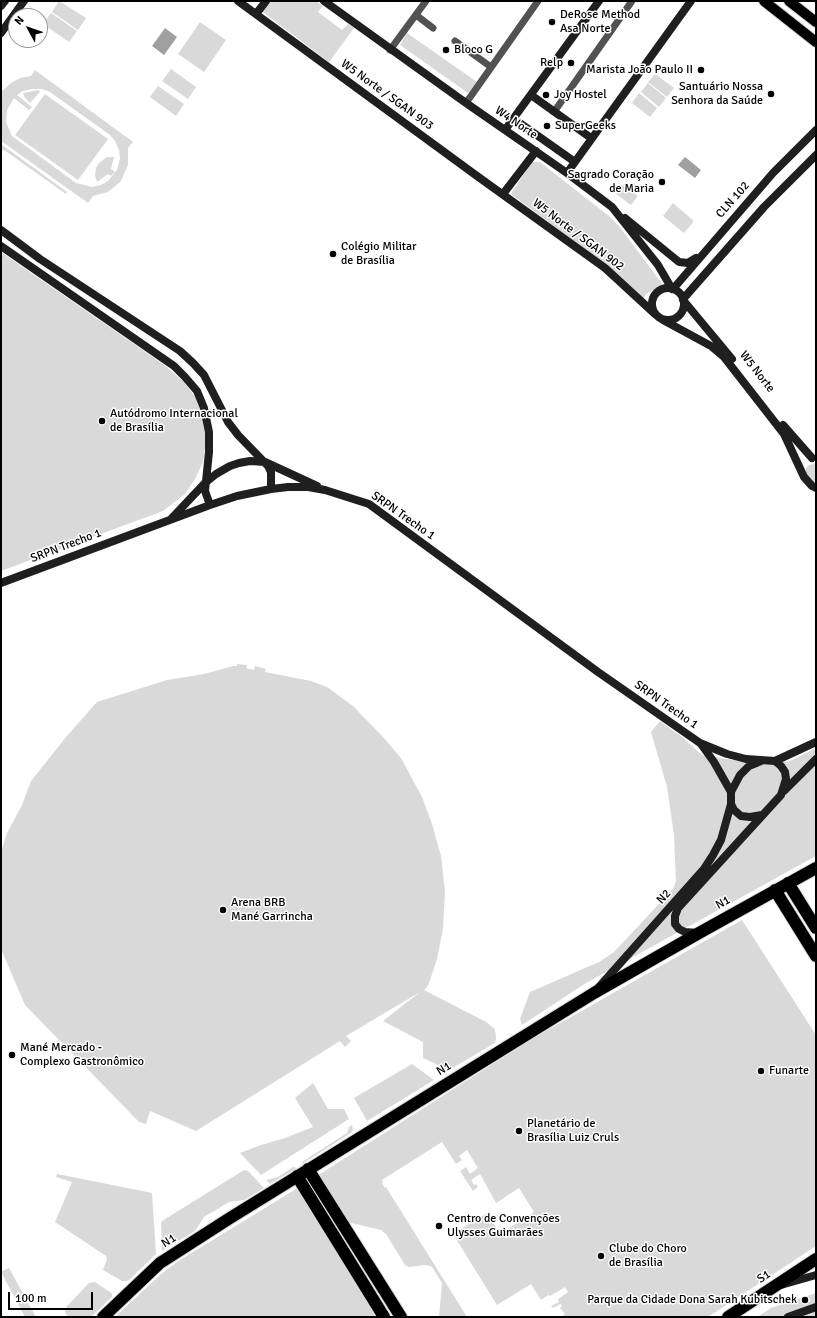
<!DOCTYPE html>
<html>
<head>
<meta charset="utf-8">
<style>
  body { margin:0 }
  #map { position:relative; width:817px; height:1318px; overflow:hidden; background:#fff; font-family:Signika,sans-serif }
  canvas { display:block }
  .frame { position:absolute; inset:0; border:2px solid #000; pointer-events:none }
  .north { position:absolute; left:8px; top:8px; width:40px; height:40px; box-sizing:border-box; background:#fff; border:1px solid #999; border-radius:50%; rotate:310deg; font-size:11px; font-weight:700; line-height:16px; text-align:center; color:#000 }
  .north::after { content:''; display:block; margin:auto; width:14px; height:18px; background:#000; clip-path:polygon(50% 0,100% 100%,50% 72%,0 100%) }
  .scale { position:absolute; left:8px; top:1292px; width:85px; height:18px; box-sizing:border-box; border:2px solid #000; border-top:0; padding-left:5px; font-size:12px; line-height:14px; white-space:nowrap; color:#000; -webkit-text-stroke:3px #fff; paint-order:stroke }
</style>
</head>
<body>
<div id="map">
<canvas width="817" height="1318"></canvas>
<div class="frame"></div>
<div class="north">N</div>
<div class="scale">100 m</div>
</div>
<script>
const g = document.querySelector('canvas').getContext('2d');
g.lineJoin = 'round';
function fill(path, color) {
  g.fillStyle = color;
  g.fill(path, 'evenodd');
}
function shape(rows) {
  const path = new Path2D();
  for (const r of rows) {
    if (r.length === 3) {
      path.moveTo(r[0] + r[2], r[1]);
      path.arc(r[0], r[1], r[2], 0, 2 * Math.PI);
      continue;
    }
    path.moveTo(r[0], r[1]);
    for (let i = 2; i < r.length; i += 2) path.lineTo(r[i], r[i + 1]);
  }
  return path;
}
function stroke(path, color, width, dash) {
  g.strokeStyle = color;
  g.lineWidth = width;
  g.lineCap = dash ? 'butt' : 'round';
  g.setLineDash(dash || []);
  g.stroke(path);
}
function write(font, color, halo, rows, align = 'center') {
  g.font = font + ' Signika,sans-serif';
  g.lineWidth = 3;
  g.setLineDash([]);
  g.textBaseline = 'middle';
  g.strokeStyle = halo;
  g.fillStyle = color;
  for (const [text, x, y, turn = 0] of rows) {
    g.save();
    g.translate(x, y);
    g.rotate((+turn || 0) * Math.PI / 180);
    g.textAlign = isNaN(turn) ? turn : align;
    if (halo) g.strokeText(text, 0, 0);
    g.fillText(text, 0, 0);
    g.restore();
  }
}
fill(shape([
  [59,1,86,18,78,30,52,12],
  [269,1,316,1,323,6,318,12,342,30,348,24,354,28,329,62,264,13,262,11],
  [51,13,77,31,69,42,43,24],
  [200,22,226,40,215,56,189,38],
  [407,33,477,82,468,93,400,45],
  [189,38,215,56,204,72,178,54],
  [171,69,196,87,188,99,162,81],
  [35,70,133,142,128,148,128,165,121,181,108,192,93,196,88,203,1,141,1,92,11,83,20,78,31,76],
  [32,89,42,89,50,92,110,135,115,141,119,150,120,159,117,170,108,181,101,185,92,187,76,183,12,136,6,122,7,110,14,98,29,110,32,107,17,95,23,91],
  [655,74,674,88,667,97,648,82],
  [648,83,666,98,659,107,641,92],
  [158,86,184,104,176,116,150,97],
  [39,90,40,92,30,103,25,98,23,93],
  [639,93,657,108,650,117,632,103],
  [45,94,108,139,78,180,15,135],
  [1,144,67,192,66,194,4,150,3,151,1,149],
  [107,157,114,157,111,169,115,172,111,176,108,174,97,182,95,175,96,168,99,163],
  [532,162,540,162,610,217,619,226,663,285,646,294,642,301,607,265,512,195,512,192],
  [623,185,638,196,631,205,616,194],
  [673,203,694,221,684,233,663,216],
  [1,252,163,364,184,382,195,397,201,411,205,430,205,448,203,462,195,479,185,494,163,511,1,571],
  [814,464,816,465,816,486,806,475,806,468,809,465],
  [237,664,247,665,246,668,254,670,255,666,266,669,265,672,311,681,327,687,353,706,383,737,401,758,422,797,432,824,441,856,445,892,443,929,437,959,428,986,424,990,486,1022,495,1029,496,1038,495,1043,449,1070,423,1058,423,1042,383,1021,420,992,346,1036,351,1041,345,1047,340,1041,196,1131,150,1111,146,1124,139,1122,25,1005,1,949,1,852,7,833,22,805,31,781,66,737,97,702,167,680,204,674,233,666,237,666],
  [660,721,682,737,702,755,752,763,788,762,816,748,816,856,586,983,522,1025,520,1019,530,992,599,962,614,952,673,889,676,881,674,835,667,787,651,732],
  [742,920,816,1035,816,1246,708,1317,561,1317,565,1314,560,1308,562,1306,561,1304,553,1308,551,1306,559,1302,558,1299,568,1292,565,1287,550,1296,548,1295,541,1300,531,1284,497,1305,453,1234,487,1213,500,1234,534,1212,519,1188,496,1203,480,1174,471,1180,474,1185,476,1184,478,1187,473,1191,460,1171,466,1167,470,1174,478,1168,467,1150,459,1156,462,1160,456,1164,442,1142,382,1180,383,1182,382,1183,385,1188,386,1187,467,1317,439,1317,442,1283,432,1267,426,1265,409,1267,405,1265,386,1234,381,1230,347,1222,319,1179,320,1174,532,1039],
  [412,1064,434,1080,367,1121,354,1098],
  [313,1083,328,1109,344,1109,349,1119,261,1175,240,1153,261,1145,285,1138,313,1127,295,1098],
  [352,1125,353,1130,351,1133,302,1164,302,1162,347,1133,349,1127],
  [293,1167,297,1168,270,1184,266,1180,278,1177],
  [244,1170,248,1171,264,1188,244,1200,229,1202,204,1217,195,1231,162,1251,161,1223,162,1221],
  [57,1174,152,1193,156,1254,128,1281,122,1281,103,1270,107,1259,106,1256,55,1222,72,1182,56,1177],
  [299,1188,381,1317,115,1317,161,1274,180,1260,296,1189],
  [9,1268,36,1317,25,1317,1,1272],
  [95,1282,110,1292,112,1294,112,1297,91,1317,68,1317,65,1312,67,1306,89,1283],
  [816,1293,816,1317,757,1317,771,1308]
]), '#d9d9d9');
fill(shape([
  [165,28,177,37,164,55,152,46],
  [685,157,701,170,695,178,678,165]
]), '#a0a0a0');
const primary = shape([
  [764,1,816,42],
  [789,1,816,22]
]);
const highway = shape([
  [788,883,816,928],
  [775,890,816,956],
  [308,1169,401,1317],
  [297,1176,384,1317],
  [103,1317,160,1263,230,1218,594,993,699,933,816,868],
  [728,1317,816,1259]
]);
stroke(primary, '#dbdbdb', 12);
stroke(highway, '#dbdbdb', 14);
stroke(shape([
  [416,15,433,28],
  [455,41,491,67],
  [390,50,426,1],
  [466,103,538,1],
  [554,112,632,1]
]), '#525252', 7);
stroke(shape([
  [238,1,477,176,605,268,655,314],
  [324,1,466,103,567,173,612,207,658,265,672,289],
  [1,6,5,1],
  [256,14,266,1],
  [1,33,24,1],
  [531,95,591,138],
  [514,119,575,162],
  [505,130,599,1],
  [567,173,691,1],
  [503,194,536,151],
  [625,218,679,262,688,263,696,258],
  [1,230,40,259,180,351,193,363,204,375,228,422,238,435,268,466,271,472,271,489],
  [1,246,174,366,185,377,197,391,204,408,209,432,209,452,205,491,210,505],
  [668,304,16],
  [673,289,773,173,816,130],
  [683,299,764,207,816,155],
  [683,300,732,359],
  [663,320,711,346,724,357,784,434,804,477,812,486,816,488],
  [783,425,812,458],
  [171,519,205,483,216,474,230,466,239,463,250,461,265,462,317,486],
  [1,583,210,505,237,496,271,489,288,487,308,487,325,490,369,504,598,672,700,743,727,754,746,759,775,761,781,766,785,772,786,779,781,795,678,908,675,916,675,924,679,929,685,932,698,933],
  [701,744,714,762,731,792],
  [761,761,749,766,740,775,731,792,731,804,734,810,741,816,750,817,762,815],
  [775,761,816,742],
  [784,791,816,759],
  [599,987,704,869,713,855,721,840,731,804],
  [781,1285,816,1275],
  [788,1317,816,1307]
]), '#1f1f1f', 8);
stroke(primary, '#000', 10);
stroke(highway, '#000', 12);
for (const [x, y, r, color] of [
  [552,22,4,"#000"],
  [446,50,4,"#000"],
  [571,63,4,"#000"],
  [701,70,4,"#000"],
  [771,94,4,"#000"],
  [546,95,4,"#000"],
  [547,126,4,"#000"],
  [662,182,4,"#000"],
  [333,254,4,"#000"],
  [102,421,4,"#000"],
  [223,910,4,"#000"],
  [12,1055,4,"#000"],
  [761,1071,4,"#000"],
  [519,1131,4,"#000"],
  [439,1226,4,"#000"],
  [601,1256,4,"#000"],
  [805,1300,4,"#000"]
]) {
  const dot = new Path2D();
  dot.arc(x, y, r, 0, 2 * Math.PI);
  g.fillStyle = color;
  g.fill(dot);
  stroke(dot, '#fff', 1.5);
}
write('12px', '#000', '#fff', [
  ["DeRose Method",560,15],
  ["Asa Norte",560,29],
  ["Bloco G",454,50],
  ["Relp",563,63,"right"],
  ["Marista João Paulo II",693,70,"right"],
  ["Santuário Nossa",763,87,"right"],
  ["Senhora da Saúde",763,101,"right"],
  ["Joy Hostel",554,95],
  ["SuperGeeks",555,126],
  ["Sagrado Coração",654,175,"right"],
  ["de Maria",654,189,"right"],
  ["Colégio Militar",341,247],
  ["de Brasília",341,261],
  ["Autódromo Internacional",110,414],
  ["de Brasília",110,428],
  ["Arena BRB",231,903],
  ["Mané Garrincha",231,917],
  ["Mané Mercado -",20,1048],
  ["Complexo Gastronômico",20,1062],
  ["Funarte",769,1071],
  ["Planetário de",527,1124],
  ["Brasília Luiz Cruls",527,1138],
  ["Centro de Convenções",447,1219],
  ["Ulysses Guimarães",447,1233],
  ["Clube do Choro",609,1249],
  ["de Brasília",609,1263],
  ["Parque da Cidade Dona Sarah Kubitschek",797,1300,"right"]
], 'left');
write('12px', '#000', '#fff', [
  ["W5 Norte / SGAN 903",387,95,36],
  ["W4 Norte",516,123,34],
  ["CLN 102",733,200,-49],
  ["W5 Norte / SGAN 902",578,235,37],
  ["W5 Norte",757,372,52],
  ["SRPN Trecho 1",403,516,35],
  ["SRPN Trecho 1",66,546,-21],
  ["SRPN Trecho 1",666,705,35],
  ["N2",664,897,-48],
  ["N1",723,903,-29],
  ["N1",444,1069,-32],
  ["N1",169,1241,-33],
  ["S1",764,1277,-33]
]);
</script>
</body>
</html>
